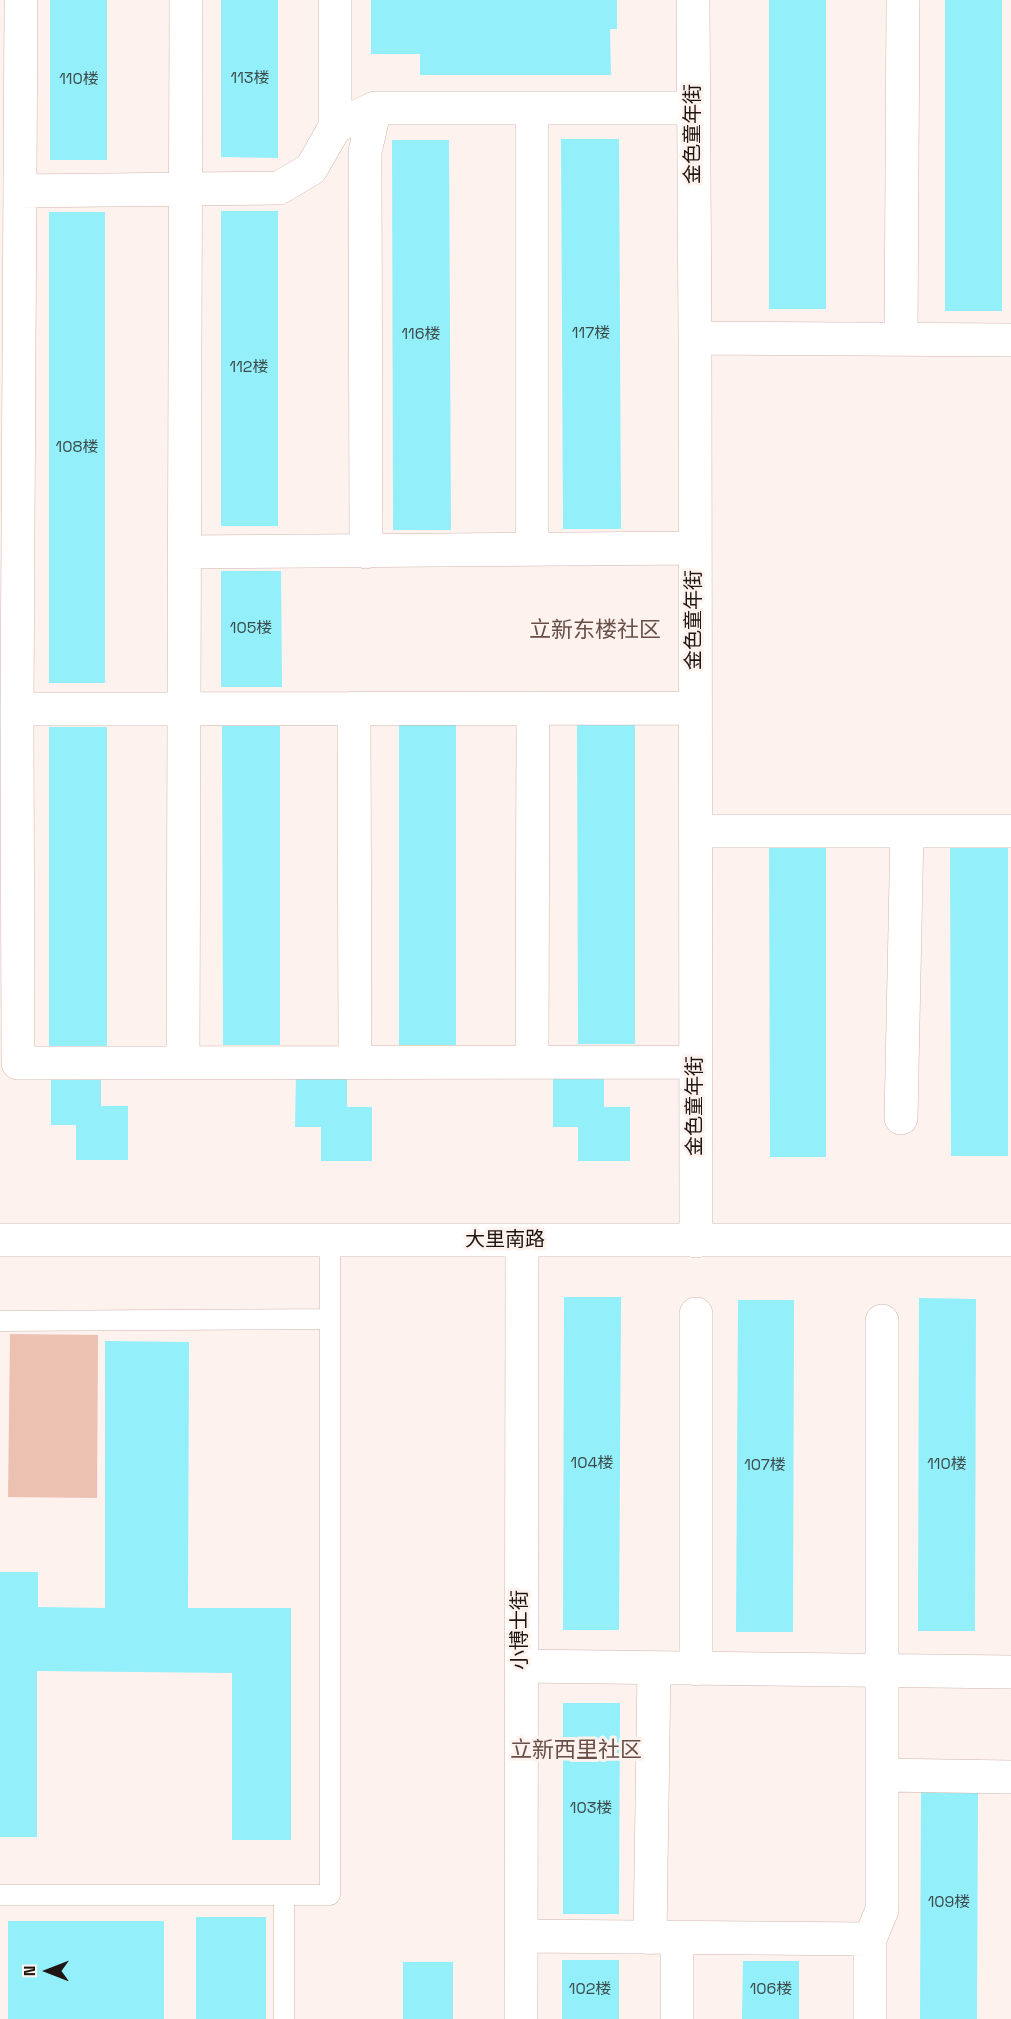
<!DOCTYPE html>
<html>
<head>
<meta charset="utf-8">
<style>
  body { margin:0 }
  #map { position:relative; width:1011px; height:2019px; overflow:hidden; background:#fef2ee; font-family:"Space Grotesk",sans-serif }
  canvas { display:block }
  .north { position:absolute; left:18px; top:1941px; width:60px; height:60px; -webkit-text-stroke:4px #fef2ee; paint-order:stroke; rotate:270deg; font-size:16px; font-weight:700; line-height:24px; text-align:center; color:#1f1613 }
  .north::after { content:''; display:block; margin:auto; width:21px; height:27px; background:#1f1613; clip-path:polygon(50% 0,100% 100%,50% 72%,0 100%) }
</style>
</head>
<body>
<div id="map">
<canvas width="1011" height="2019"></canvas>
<div class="north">N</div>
</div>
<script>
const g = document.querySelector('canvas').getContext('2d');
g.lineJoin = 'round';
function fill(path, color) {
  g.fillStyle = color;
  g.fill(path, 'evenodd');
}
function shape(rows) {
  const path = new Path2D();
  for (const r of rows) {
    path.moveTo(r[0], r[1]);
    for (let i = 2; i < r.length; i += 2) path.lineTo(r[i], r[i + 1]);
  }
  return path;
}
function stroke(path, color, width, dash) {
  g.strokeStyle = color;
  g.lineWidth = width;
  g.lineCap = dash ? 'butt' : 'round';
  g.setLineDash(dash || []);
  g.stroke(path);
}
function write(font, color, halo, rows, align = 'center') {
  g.font = font + ' "Space Grotesk","Noto Sans SC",sans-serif';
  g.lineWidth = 6;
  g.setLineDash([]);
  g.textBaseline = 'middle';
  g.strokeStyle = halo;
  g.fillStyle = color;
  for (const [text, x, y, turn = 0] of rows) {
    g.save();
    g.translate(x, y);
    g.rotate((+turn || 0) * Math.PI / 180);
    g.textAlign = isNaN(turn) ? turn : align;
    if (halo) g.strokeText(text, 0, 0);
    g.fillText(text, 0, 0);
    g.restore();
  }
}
fill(shape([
  [10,1334,98,1335,97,1498,8,1497]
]), '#ecc1b2');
fill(shape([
  [50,0,107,0,107,160,50,160],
  [221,0,278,0,278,158,221,157],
  [371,0,617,0,617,29,610,29,611,75,420,75,420,54,371,54],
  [769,0,826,0,826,309,769,309],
  [945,0,1002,0,1002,311,945,311],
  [561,139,619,139,621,529,563,529],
  [392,140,449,140,451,530,393,530],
  [221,211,278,211,278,526,221,526],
  [49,212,105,212,105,683,49,683],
  [221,571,281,571,282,687,221,687],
  [399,725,456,725,456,1045,399,1045],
  [577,725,635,725,635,1044,578,1044],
  [222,726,280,726,280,1045,223,1045],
  [49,727,107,727,107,1047,49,1047],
  [769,838,826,838,826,1157,770,1157],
  [950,838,1008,838,1008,1156,951,1156],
  [51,1072,101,1072,101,1106,128,1106,128,1160,76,1160,76,1125,51,1125],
  [296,1074,347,1074,347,1107,372,1107,372,1161,321,1161,321,1127,295,1127],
  [553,1074,604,1074,604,1107,630,1107,630,1161,578,1161,578,1127,553,1127],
  [564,1297,621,1297,619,1630,563,1630],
  [919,1298,976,1299,975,1631,918,1631],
  [738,1300,794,1300,793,1632,736,1632],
  [105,1341,189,1342,188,1608,291,1608,291,1840,232,1840,232,1673,37,1671,37,1837,0,1837,0,1572,38,1572,38,1607,105,1608],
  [563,1703,620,1703,619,1914,563,1914],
  [921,1786,978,1786,977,2019,920,2019],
  [196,1917,266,1917,266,2019,196,2019],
  [8,1921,164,1921,164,2019,8,2019],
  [562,1960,619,1960,619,2019,562,2019],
  [743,1961,799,1961,799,2019,742,2019],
  [403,1962,453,1962,453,2019,403,2019]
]), '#93eff9');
const service = shape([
  [0,1321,330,1319],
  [0,1895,330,1895,330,1241],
  [284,1895,284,2019]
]);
const minor = shape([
  [21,0,17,709,18,1063,696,1062],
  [693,0,695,338,696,1241],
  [532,108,532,549],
  [335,127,335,0],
  [20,191,279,188,311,169,335,127,375,108,694,108],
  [695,338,1011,340],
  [901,339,903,0],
  [184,552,695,548],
  [366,552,365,152,375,108],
  [354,708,355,1062],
  [17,709,695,708],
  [695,831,1011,831],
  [532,1062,533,708],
  [183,1063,186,0],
  [901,1118,907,831],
  [696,1314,696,1669],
  [521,1666,1011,1672],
  [883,1775,1011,1777],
  [521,1936,870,1939],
  [650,1938,654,1668],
  [677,1938,677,2019],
  [521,2019,522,1241],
  [870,2019,870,1939,882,1910,882,1321]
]);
const tertiary = shape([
  [0,1240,1011,1240]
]);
stroke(service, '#d0b5ac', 21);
stroke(minor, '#d0b5ac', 34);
stroke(tertiary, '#d0b5ac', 34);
stroke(service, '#fff', 20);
stroke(minor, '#fff', 33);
stroke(tertiary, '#fff', 33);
write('16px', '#3c4c4c', null, [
  ["113楼",250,79],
  ["110楼",79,80],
  ["117楼",591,334],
  ["116楼",421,335],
  ["112楼",249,368],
  ["108楼",77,448],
  ["105楼",251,629],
  ["104楼",592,1464],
  ["110楼",947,1465],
  ["107楼",765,1466],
  ["103楼",591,1809],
  ["109楼",949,1903],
  ["102楼",590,1990],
  ["106楼",771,1990]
]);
write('20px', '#1f1613', '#fef2ee', [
  ["金色童年街",694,134,-90],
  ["金色童年街",695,620,-90],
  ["金色童年街",696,1106,-90],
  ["大里南路",505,1241],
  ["小博士街",521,1630,-90]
]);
write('22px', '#674f47', '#fef2ee', [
  ["立新东楼社区",595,631],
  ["立新西里社区",576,1751]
]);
</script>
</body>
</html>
